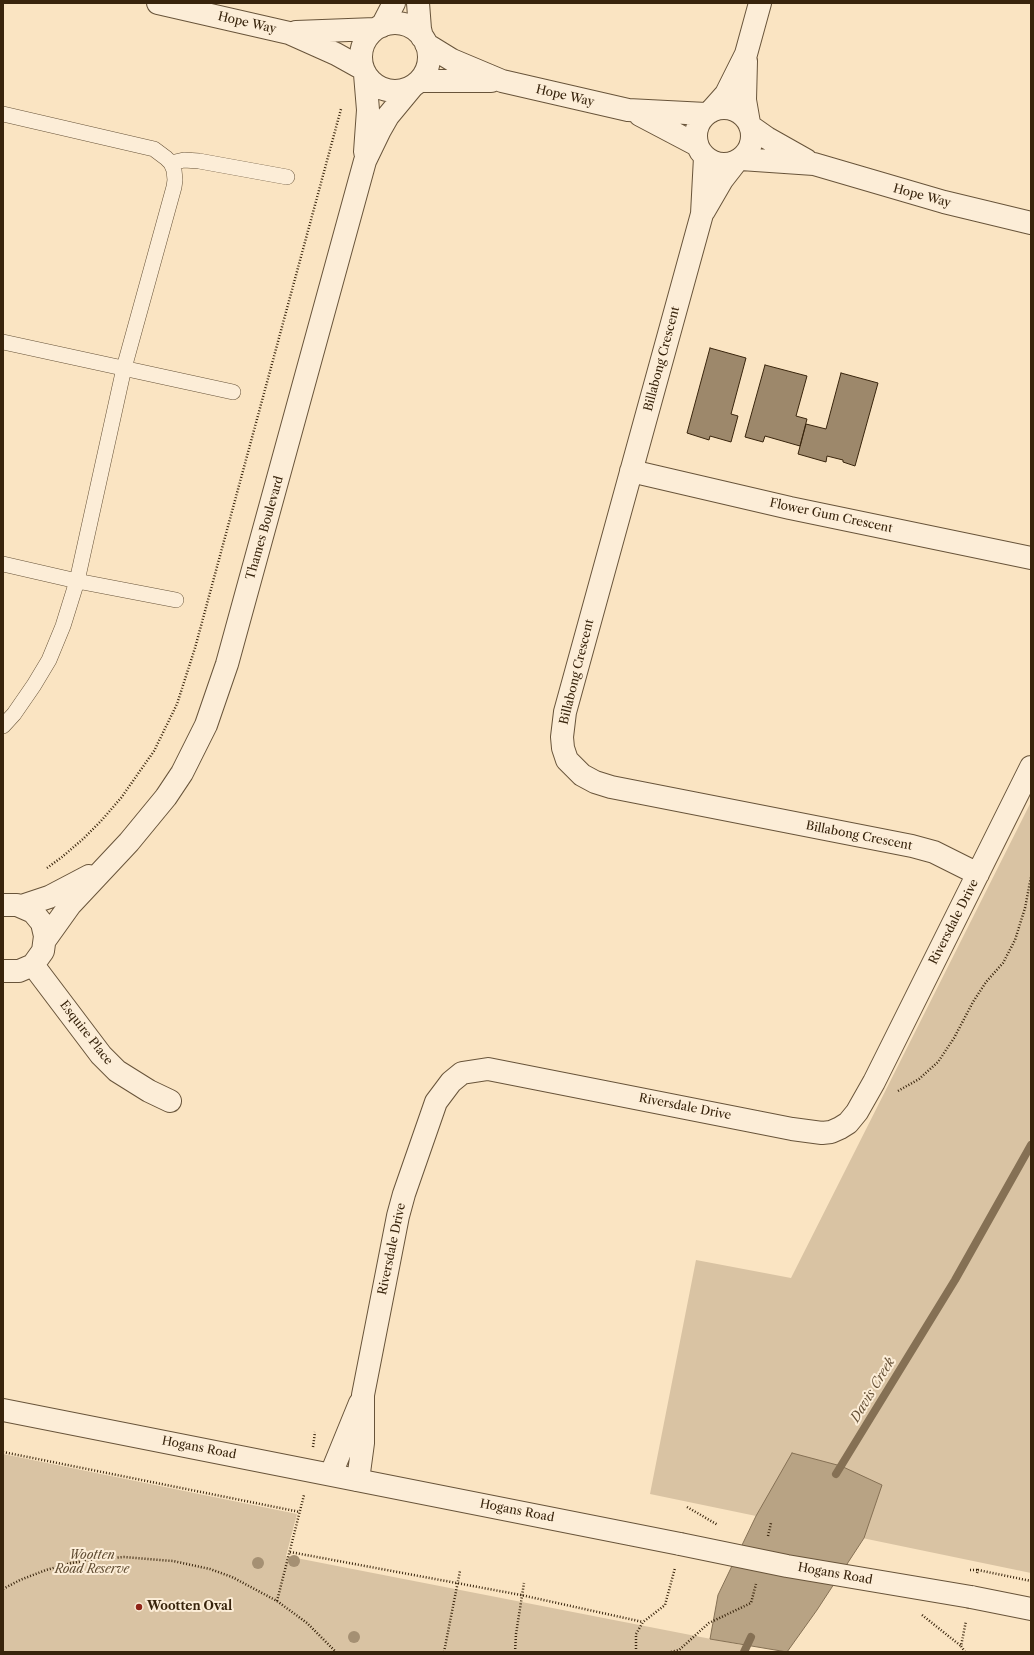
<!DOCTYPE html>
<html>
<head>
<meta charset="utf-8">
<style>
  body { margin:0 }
  #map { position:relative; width:1034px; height:1655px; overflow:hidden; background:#fae4c2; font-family:"Libre Caslon Text",serif }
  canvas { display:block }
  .frame { position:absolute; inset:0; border:4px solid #38240c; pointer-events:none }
</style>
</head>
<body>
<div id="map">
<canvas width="1034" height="1655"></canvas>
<div class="frame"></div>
</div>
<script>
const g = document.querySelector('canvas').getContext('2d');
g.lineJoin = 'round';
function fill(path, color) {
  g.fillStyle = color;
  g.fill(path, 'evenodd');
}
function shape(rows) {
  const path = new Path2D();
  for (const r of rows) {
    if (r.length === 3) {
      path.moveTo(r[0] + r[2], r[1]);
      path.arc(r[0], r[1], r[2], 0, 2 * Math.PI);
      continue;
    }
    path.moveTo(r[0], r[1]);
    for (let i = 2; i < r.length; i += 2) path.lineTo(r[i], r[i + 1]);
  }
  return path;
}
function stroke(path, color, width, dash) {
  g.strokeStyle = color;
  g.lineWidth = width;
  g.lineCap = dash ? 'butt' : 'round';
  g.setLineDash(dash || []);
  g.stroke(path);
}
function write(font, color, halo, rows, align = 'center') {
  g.font = font + ' "Libre Caslon Text",serif';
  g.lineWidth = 4;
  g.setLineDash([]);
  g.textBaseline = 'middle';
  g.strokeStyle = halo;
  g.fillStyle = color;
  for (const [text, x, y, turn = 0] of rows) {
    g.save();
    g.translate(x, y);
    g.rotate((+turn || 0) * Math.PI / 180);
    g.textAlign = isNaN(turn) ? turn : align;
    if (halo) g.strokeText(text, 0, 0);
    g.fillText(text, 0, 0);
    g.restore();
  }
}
fill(shape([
  [1031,802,1031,1573,650,1494,696,1260,791,1278],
  [3,1454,297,1514,286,1556,747,1646,744,1652,3,1652]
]), '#d9c3a3');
const water = shape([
  [792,1453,841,1466,882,1485,864,1538,817,1610,787,1652,710,1639,718,1595,756,1516,792,1453]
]);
fill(water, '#b8a384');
stroke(water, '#857054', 1);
stroke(shape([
  [836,1474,955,1280,1031,1145],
  [744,1652,751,1637]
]), '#857054', 8);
const building = shape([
  [710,348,746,358,731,414,738,416,731,442,710,436,709,440,687,433,710,348],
  [765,365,807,376,796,416,807,419,800,446,765,436,763,442,745,437,765,365],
  [841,373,878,383,855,466,843,462,843,460,827,456,826,462,798,454,806,424,826,429,841,373]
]);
fill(building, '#9d886b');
stroke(building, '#38240c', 1);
const service = shape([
  [3,114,154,149,166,158,171,163,174,170,175,180,174,187,124,368,77,581,63,626,49,660,34,685,14,714,3,726],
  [171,163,184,160,199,161,287,177],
  [3,342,233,392],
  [3,564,77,581,176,600]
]);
const minor = shape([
  [158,3,289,33,336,54,363,69],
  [418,3,420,29,422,37],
  [395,57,34],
  [382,26,394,3],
  [296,32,375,29],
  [426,44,452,60,502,81,628,110,706,114],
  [746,61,745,100,749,123],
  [365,74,368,110,365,152],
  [419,81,491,81],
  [724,136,28],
  [710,112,726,94,746,54,760,3],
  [640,115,697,145],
  [750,126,767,138,806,160],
  [705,157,702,214,565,712,562,737,563,748,567,760,582,775,595,782,611,787,912,846,934,852,978,874],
  [741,159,814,164,944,202,1031,223],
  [704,211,722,180,736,162],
  [631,471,790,508,1031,558],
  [3,905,17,905,33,912,42,923,45,936,43,951,33,965,19,971,3,971],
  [22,906,49,897,89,876],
  [45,940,70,905,129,842,166,797,182,773,206,725,227,664,365,161,380,130,388,116,412,87],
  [33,965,101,1055,117,1071,149,1091,170,1101],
  [331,1474,360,1403],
  [358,1480,363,1443,363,1395,398,1216,404,1194,436,1102,451,1082,462,1073,488,1069,792,1129,822,1133,831,1132,840,1128,848,1123,857,1112,874,1082,1031,767]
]);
const tertiary = shape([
  [3,1410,680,1544],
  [971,1597,1031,1609]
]);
stroke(service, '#68543a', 16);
stroke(minor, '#68543a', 24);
stroke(tertiary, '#68543a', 24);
stroke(shape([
  [47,868,62,857,83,839,101,821,121,798,154,751,177,704,195,648,341,109],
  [898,1091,919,1079,938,1062,954,1038,973,1002,986,982,1003,963,1015,940,1025,908,1031,877],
  [313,1447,315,1432],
  [3,1452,300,1512],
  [768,1536,771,1523],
  [290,1552,521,1595,643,1622],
  [977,1573,978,1570,1031,1581],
  [3,1589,20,1580,46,1570,71,1563,97,1559,124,1557,173,1561,210,1569,232,1577,277,1601,307,1623,336,1652],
  [277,1601,304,1495],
  [444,1652,460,1571],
  [515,1652,516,1634,524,1583],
  [636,1652,636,1634,643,1622,665,1605,675,1568],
  [671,1652,679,1650,709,1623,751,1603,756,1584],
  [965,1652,961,1646,966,1621]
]), '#38240c', 2.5, [1, 2]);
stroke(service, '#fcedd7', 15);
stroke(minor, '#fcedd7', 22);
stroke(tertiary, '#fcedd7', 22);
const tertiaryBridge = shape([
  [680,1544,787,1566,971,1597]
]);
stroke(tertiaryBridge, '#68543a', 24, []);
stroke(shape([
  [687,1507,718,1525],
  [970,1570,978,1570],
  [922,1615,961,1646]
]), '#38240c', 2.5, [1, 2]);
stroke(tertiaryBridge, '#fcedd7', 22);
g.fillStyle = '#a59073';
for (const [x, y] of [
  [294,1561],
  [258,1563],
  [354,1637]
]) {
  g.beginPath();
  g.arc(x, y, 6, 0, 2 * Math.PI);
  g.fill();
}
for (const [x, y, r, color] of [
  [139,1607,4,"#8f2418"]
]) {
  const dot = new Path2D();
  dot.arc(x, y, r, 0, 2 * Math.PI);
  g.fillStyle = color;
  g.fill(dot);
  stroke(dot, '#fcedd7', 1.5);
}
write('12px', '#38240c', '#fcedd7', [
  ["Hope Way",247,23,13],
  ["Hope Way",565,96,13],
  ["Hope Way",922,196,15],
  ["Billabong Crescent",662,359,-75],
  ["Flower Gum Crescent",831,516,12],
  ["Thames Boulevard",265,528,-74],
  ["Billabong Crescent",577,672,-76],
  ["Billabong Crescent",859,836,11],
  ["Riversdale Drive",954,922,-63],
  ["Esquire Place",86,1033,52],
  ["Riversdale Drive",685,1107,11],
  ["Riversdale Drive",392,1249,-78],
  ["Hogans Road",199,1448,11],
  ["Hogans Road",517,1511,11],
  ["Hogans Road",835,1574,10]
]);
write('italic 12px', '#604c32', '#fcedd7', [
  ["Wootten",92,1556],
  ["Road Reserve",92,1570]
]);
write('bold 12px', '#38240c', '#fcedd7', [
  ["Wootten Oval",147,1607]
], 'left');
write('italic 13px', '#655036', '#fcedd7', [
  ["Davis Creek",873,1390,-59]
]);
</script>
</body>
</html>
